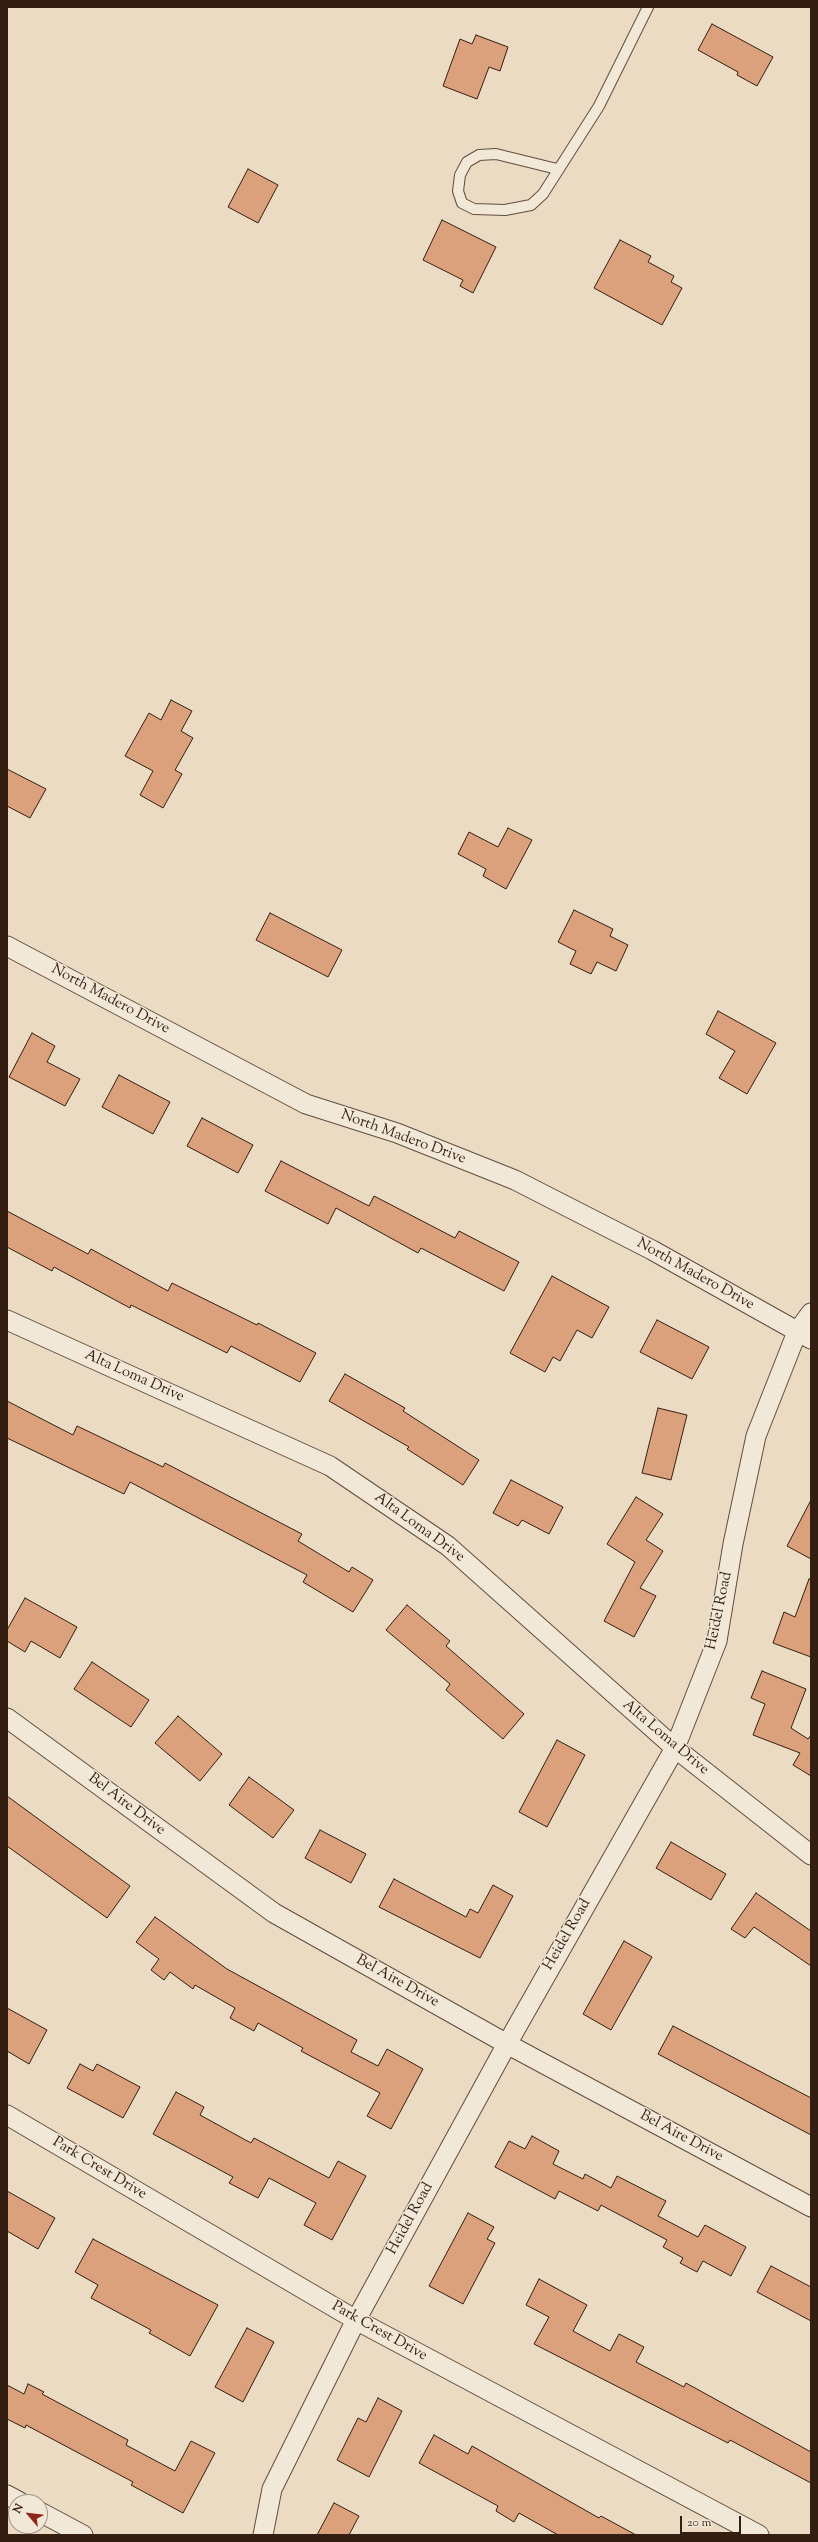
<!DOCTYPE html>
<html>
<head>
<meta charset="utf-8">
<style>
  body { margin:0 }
  #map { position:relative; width:818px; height:2542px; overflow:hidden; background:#ebdbc3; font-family:"Sorts Mill Goudy",serif }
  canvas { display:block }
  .frame { position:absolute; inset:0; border:8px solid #341e11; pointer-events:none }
  .north { position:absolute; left:8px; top:2494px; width:40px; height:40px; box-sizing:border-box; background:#f2e8d8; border:1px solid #a69788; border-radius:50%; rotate:298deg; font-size:11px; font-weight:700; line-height:16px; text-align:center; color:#341e11 }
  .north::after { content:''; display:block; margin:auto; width:14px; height:18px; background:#8f2418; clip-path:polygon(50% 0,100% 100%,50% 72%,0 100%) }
  .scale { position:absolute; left:680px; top:2516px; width:61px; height:18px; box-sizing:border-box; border:2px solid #341e11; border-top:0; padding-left:5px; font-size:12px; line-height:14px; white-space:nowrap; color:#341e11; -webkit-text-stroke:3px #f2e8d8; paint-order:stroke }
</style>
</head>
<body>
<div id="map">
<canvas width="818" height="2542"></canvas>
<div class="frame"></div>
<div class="north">N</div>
<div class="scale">20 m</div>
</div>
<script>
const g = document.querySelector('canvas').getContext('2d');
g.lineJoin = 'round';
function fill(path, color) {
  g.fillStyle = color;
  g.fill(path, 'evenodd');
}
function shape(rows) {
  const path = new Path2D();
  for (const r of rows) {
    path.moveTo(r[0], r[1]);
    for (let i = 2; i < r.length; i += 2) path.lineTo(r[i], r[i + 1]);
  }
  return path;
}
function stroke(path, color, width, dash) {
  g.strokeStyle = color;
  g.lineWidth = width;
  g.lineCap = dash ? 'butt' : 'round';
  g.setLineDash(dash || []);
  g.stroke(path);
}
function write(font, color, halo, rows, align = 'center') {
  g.font = font + ' "Sorts Mill Goudy",serif';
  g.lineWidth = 3;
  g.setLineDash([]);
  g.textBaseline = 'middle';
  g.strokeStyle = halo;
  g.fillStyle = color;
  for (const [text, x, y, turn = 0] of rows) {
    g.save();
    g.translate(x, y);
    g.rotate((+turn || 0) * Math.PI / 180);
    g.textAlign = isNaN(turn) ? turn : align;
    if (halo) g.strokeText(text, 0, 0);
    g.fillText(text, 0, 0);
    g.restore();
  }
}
const building = shape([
  [712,24,773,57,757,86,737,75,738,72,698,50,712,24],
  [476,35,508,47,500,71,489,67,477,99,443,86,460,39,472,44,476,35],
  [248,169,278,185,258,223,228,207,248,169],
  [442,220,496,247,473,293,460,286,463,280,423,260,442,220],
  [620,240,651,256,648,262,674,276,671,282,682,288,662,325,594,288,620,240],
  [171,700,192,711,181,731,193,738,175,770,182,774,163,808,140,795,153,771,125,756,149,713,161,720,171,700],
  [7,769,46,789,30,818,7,806,7,769],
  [508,828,532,840,506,889,483,876,486,869,458,854,469,832,498,847,508,828],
  [574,910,613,929,610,936,628,945,616,971,597,962,591,974,570,964,576,951,558,942,574,910],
  [270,913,342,950,328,977,256,940,270,913],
  [718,1011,776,1043,747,1094,719,1078,735,1051,706,1034,718,1011],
  [32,1033,55,1046,47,1062,80,1079,65,1106,9,1077,32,1033],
  [119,1075,170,1102,153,1134,102,1107,119,1075],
  [202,1118,253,1145,238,1173,187,1146,202,1118],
  [281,1161,369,1206,374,1196,455,1238,459,1231,519,1262,504,1291,421,1248,418,1253,336,1208,328,1224,265,1191,281,1161],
  [7,1211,88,1254,91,1249,168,1291,172,1283,257,1325,258,1323,316,1353,300,1382,231,1346,227,1353,131,1305,130,1308,54,1267,52,1271,7,1247,7,1211],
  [552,1276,609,1307,592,1338,577,1330,560,1361,553,1357,545,1372,510,1353,552,1276],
  [657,1320,709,1347,692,1379,640,1352,657,1320],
  [345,1374,405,1408,403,1411,479,1460,463,1485,407,1449,409,1447,329,1401,345,1374],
  [7,1401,73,1435,77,1426,163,1467,165,1463,302,1534,298,1541,349,1572,352,1567,373,1580,353,1612,303,1582,307,1575,130,1482,124,1494,7,1438,7,1401],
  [658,1408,687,1415,671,1480,642,1473,658,1408],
  [511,1480,563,1507,549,1534,522,1520,518,1526,493,1513,511,1480],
  [636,1497,663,1514,646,1540,663,1551,640,1588,656,1596,634,1637,604,1621,635,1562,607,1544,636,1497],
  [811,1500,811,1559,787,1546,811,1500],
  [809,1579,811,1579,811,1657,773,1643,784,1612,795,1617,809,1579],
  [25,1598,77,1627,60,1658,31,1641,25,1652,7,1641,7,1630,25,1598],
  [407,1605,450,1641,446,1646,524,1714,503,1739,446,1690,450,1684,386,1630,407,1605],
  [92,1662,149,1700,131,1727,74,1689,92,1662],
  [762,1671,806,1689,791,1728,808,1739,811,1735,811,1776,793,1765,800,1753,753,1735,765,1704,751,1698,762,1671],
  [178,1716,222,1754,200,1781,155,1743,178,1716],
  [557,1740,585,1755,547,1827,519,1812,557,1740],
  [249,1777,294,1810,273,1838,229,1805,249,1777],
  [7,1796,130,1886,107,1918,7,1846,7,1796],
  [320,1830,366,1854,351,1883,305,1858,320,1830],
  [671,1842,726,1874,711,1900,656,1868,671,1842],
  [394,1879,466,1917,470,1909,478,1913,493,1885,513,1896,480,1958,379,1907,394,1879],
  [756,1893,811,1931,811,1966,754,1927,745,1938,731,1929,756,1893],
  [155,1917,227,1969,357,2040,351,2052,378,2066,387,2049,423,2069,391,2129,367,2116,380,2093,301,2051,303,2048,258,2023,254,2031,230,2018,235,2008,195,1985,193,1989,170,1972,164,1980,151,1970,159,1959,136,1942,155,1917],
  [624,1941,652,1957,611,2030,583,2014,624,1941],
  [7,2008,47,2030,29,2064,7,2051,7,2008],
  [673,2026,811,2098,811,2135,658,2054,673,2026],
  [80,2064,93,2071,97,2064,140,2087,123,2118,67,2088,80,2064],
  [176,2092,204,2107,200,2115,251,2143,254,2138,329,2178,338,2161,366,2176,332,2240,304,2225,316,2203,269,2178,258,2198,229,2183,233,2177,153,2134,176,2092],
  [532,2136,559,2151,553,2164,583,2179,585,2174,611,2188,617,2176,666,2201,658,2216,698,2237,705,2225,746,2247,731,2276,703,2261,697,2272,680,2263,683,2258,663,2247,667,2240,601,2205,598,2211,559,2191,555,2199,495,2167,509,2141,525,2149,532,2136],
  [7,2191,55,2218,38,2249,7,2231,7,2191],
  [468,2213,494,2227,487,2239,495,2243,463,2304,429,2286,468,2213],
  [93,2239,218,2305,190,2356,149,2333,151,2330,91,2298,98,2285,75,2272,93,2239],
  [771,2266,811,2287,811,2321,757,2292,771,2266],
  [539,2279,587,2305,573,2331,610,2351,619,2334,644,2347,636,2362,684,2387,686,2383,811,2452,811,2483,730,2440,728,2443,534,2344,549,2317,526,2305,539,2279],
  [247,2328,274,2342,243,2402,215,2387,247,2328],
  [28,2384,44,2392,42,2394,128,2440,126,2445,175,2471,191,2441,215,2453,183,2513,131,2485,133,2482,26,2425,25,2428,7,2419,7,2385,24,2394,28,2384],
  [378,2398,402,2411,369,2477,337,2460,358,2418,366,2422,378,2398],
  [434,2435,468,2454,472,2446,599,2518,601,2516,636,2535,558,2535,519,2513,514,2522,496,2511,498,2506,419,2463,434,2435],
  [334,2503,359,2516,349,2535,317,2535,334,2503]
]);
fill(building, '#dba17c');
stroke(building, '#341e11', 1);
const service = shape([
  [557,169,496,154,479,155,467,162,460,175,458,191,462,203,474,209,505,210,531,205,543,194,599,106,648,7]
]);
const minor = shape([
  [7,946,306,1104,397,1133,515,1180,652,1250,811,1339],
  [7,1320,330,1466,448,1546,675,1748,811,1855],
  [7,1718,274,1913,507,2044,811,2207],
  [7,2115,356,2320,759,2535],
  [7,2495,20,2502],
  [40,2512,83,2535],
  [263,2535,272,2489,356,2320,507,2044,675,1748,717,1641,733,1544,756,1436,797,1332,811,1313]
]);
stroke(service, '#624d3e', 12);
stroke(minor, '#624d3e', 21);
stroke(service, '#f2e8d8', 10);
stroke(minor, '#f2e8d8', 19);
write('15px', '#341e11', '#f2e8d8', [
  ["North Madero Drive",110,1000,28],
  ["North Madero Drive",403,1138,20],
  ["North Madero Drive",695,1275,29],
  ["Alta Loma Drive",134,1377,24],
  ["Alta Loma Drive",419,1528,36],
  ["Heidel Road",720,1611,-78],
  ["Alta Loma Drive",665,1738,40],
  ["Bel Aire Drive",126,1805,37],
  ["Heidel Road",568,1935,-60],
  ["Bel Aire Drive",397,1982,29],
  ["Bel Aire Drive",681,2137,28],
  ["Park Crest Drive",99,2169,31],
  ["Heidel Road",411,2219,-61],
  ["Park Crest Drive",379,2332,29]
]);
</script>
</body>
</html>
